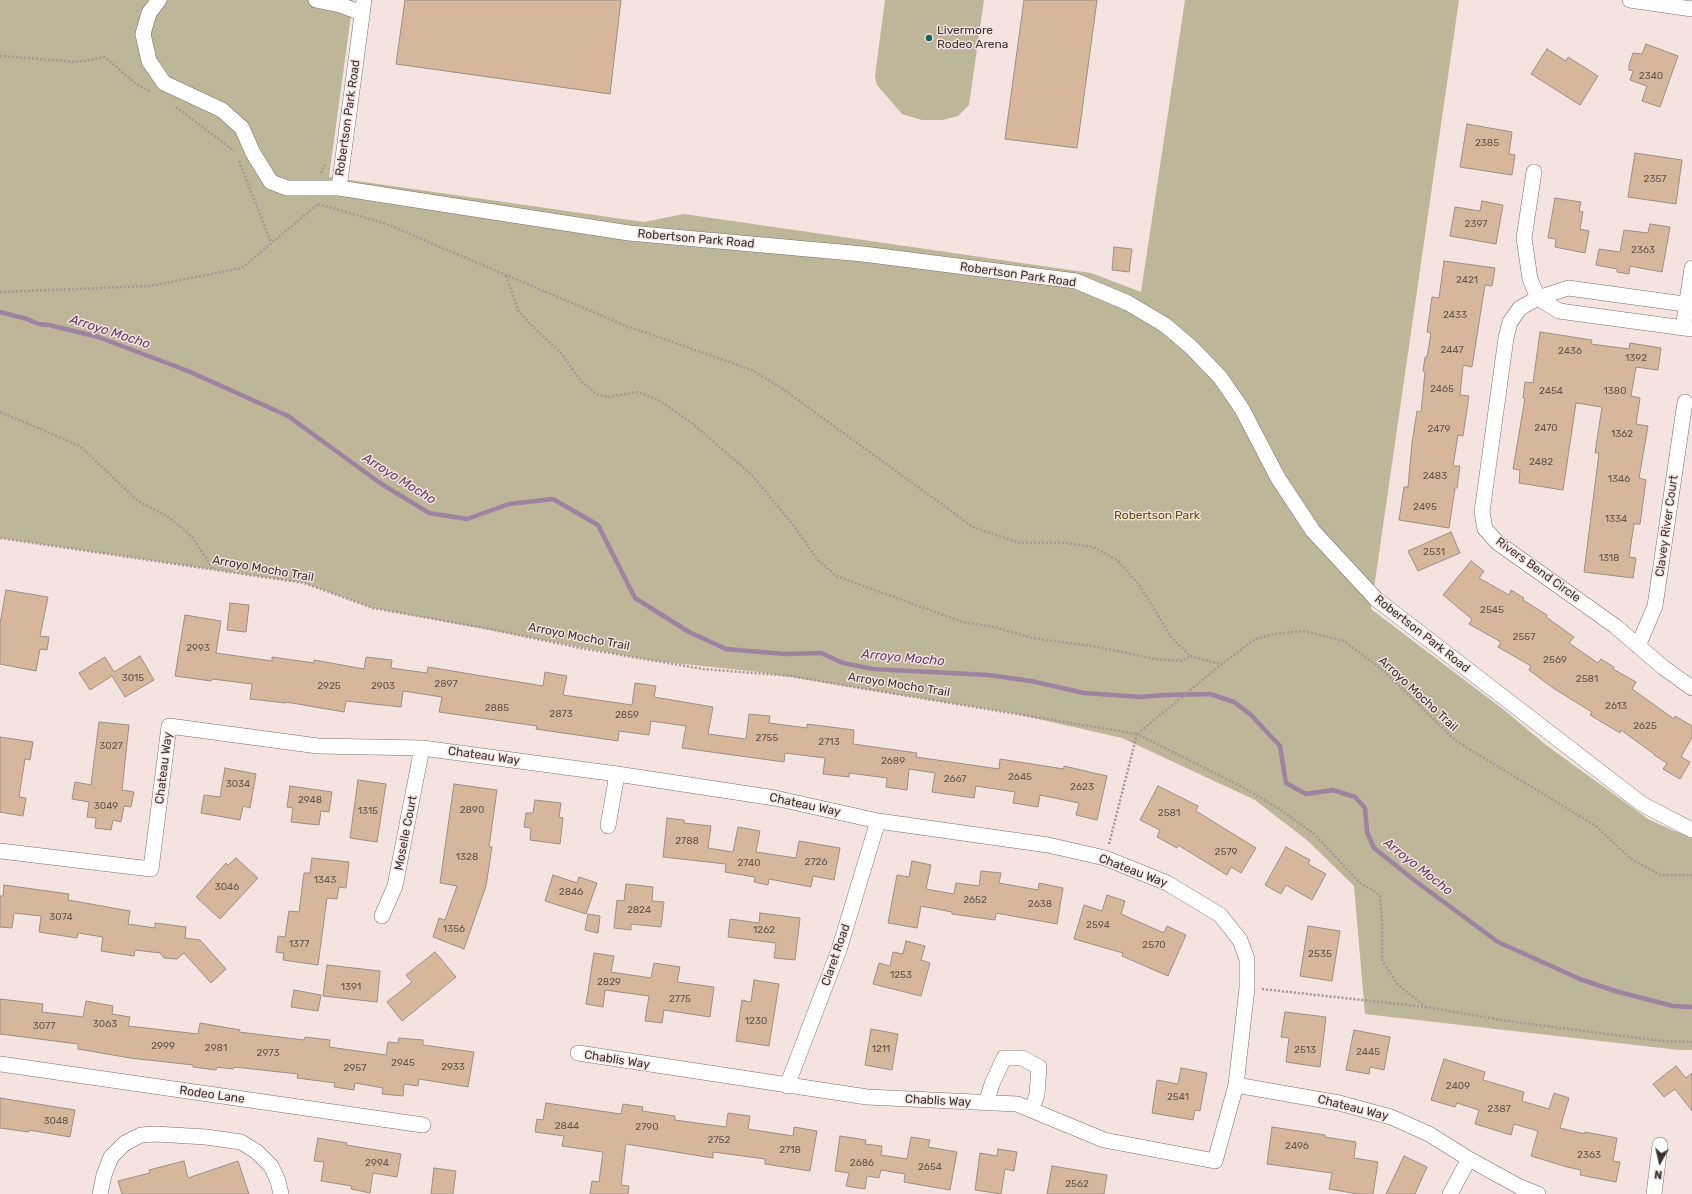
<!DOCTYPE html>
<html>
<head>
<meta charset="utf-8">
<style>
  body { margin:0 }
  #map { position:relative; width:1692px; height:1194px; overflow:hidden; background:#f4e3df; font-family:Rubik,sans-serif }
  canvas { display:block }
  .north { position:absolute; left:1640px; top:1142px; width:40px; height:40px; -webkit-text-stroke:3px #f4e3df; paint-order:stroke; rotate:188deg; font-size:11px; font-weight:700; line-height:16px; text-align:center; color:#3b3433 }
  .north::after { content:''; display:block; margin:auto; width:14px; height:18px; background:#3b3433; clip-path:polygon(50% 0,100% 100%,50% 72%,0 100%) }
</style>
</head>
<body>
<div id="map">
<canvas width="1692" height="1194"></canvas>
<div class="north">N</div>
</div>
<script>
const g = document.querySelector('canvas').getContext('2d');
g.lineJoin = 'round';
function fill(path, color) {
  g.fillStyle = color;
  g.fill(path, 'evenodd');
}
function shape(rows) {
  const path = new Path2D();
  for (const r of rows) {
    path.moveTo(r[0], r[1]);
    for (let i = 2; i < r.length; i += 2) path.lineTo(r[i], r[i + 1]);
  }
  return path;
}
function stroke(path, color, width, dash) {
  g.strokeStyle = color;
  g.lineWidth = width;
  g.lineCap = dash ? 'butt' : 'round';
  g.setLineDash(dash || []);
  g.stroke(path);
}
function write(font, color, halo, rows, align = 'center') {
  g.font = font + ' Rubik,sans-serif';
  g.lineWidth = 3;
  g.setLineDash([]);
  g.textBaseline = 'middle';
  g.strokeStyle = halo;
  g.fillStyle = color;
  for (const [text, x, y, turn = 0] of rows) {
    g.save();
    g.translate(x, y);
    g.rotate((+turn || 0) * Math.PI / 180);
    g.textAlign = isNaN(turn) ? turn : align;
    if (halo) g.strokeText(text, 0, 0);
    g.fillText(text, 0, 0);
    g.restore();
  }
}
fill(shape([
  [0,0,353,0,329,177,644,222,684,214,1091,273,1141,292,1185,0,1459,0,1371,609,1504,710,1546,745,1648,819,1672,830,1692,837,1692,1050,1679,1050,1365,1014,1354,886,1308,841,1255,800,1122,738,1012,713,759,672,655,661,373,608,304,583,0,538],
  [885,0,984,0,969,105,958,116,943,120,922,120,902,114,877,85,875,76]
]), '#bdb699');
stroke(shape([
  [0,312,27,319,39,324,49,325,98,337,188,371,288,416,380,483,429,513,467,519,509,504,553,499,598,525,635,598,689,632,726,649,785,654,821,653,843,663,873,669,988,675,1031,681,1084,693,1141,697,1165,695,1210,694,1234,702,1250,714,1280,746,1286,783,1306,794,1333,790,1355,797,1365,808,1367,832,1374,848,1414,880,1498,942,1580,979,1615,991,1673,1006,1692,1007]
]), '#9e83a0', 4.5);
const building = shape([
  [405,0,621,0,610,94,396,64,405,0],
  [1024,0,1097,0,1077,148,1005,139,1024,0],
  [1646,44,1678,56,1660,107,1642,101,1647,86,1630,80,1633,71,1629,70,1629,65,1633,53,1642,54,1646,44],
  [1547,49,1566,61,1568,57,1598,76,1580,105,1531,74,1547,49],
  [1467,124,1512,132,1509,154,1515,155,1512,175,1460,167,1467,124],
  [1635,153,1682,160,1676,204,1628,197,1635,153],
  [1555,198,1581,202,1579,211,1583,212,1580,229,1589,231,1585,253,1555,247,1556,239,1548,238,1555,198],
  [1482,201,1503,205,1496,244,1450,236,1455,207,1480,211,1482,201],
  [1650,224,1670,227,1662,272,1630,266,1629,274,1617,272,1617,269,1596,265,1599,249,1620,252,1624,230,1648,233,1650,224],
  [1114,247,1132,249,1129,272,1112,270,1114,247],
  [1444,261,1495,268,1492,286,1485,285,1472,367,1463,365,1460,395,1469,396,1463,436,1458,435,1453,466,1460,466,1457,488,1455,488,1449,528,1399,520,1404,487,1408,487,1412,443,1417,411,1421,412,1425,372,1423,371,1425,357,1427,357,1431,333,1427,332,1432,297,1439,298,1444,261],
  [1540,332,1592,340,1591,344,1629,349,1630,343,1661,348,1658,370,1636,367,1631,396,1640,398,1636,424,1648,426,1639,478,1646,480,1640,524,1634,524,1629,557,1636,558,1633,578,1584,572,1599,453,1595,453,1602,407,1576,403,1563,490,1519,483,1520,470,1513,469,1525,398,1523,398,1525,382,1533,383,1540,332],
  [1451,532,1460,553,1418,571,1408,551,1451,532],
  [1471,561,1484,571,1479,578,1509,595,1511,590,1524,598,1523,600,1547,615,1546,617,1574,637,1569,643,1598,663,1601,659,1614,667,1613,669,1636,682,1632,689,1674,719,1675,716,1692,726,1692,737,1681,757,1690,762,1680,779,1663,769,1667,763,1654,755,1654,754,1621,730,1620,733,1590,715,1592,712,1553,688,1529,670,1531,666,1498,647,1501,642,1469,624,1472,619,1443,595,1471,561],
  [6,590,48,597,40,636,49,637,47,650,40,649,36,671,0,664,0,624,6,590],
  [230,603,249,605,246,632,227,630,230,603],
  [185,615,221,621,216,653,272,661,272,657,314,663,314,660,364,669,366,657,392,660,391,668,427,673,428,667,543,686,545,672,567,676,563,695,632,705,635,683,656,686,654,697,713,707,708,734,746,739,749,714,770,716,769,723,807,728,807,724,854,730,853,744,917,753,916,757,999,769,1000,759,1064,769,1064,766,1107,776,1097,820,1076,815,1079,803,1040,795,1038,807,1013,803,1015,792,976,786,974,798,932,792,935,773,909,769,907,790,886,787,887,778,849,773,849,777,823,774,825,758,785,753,784,762,682,748,686,726,651,721,649,735,619,731,618,741,536,729,537,726,439,712,442,697,403,691,401,707,346,701,344,712,286,702,286,703,250,699,252,684,212,679,211,681,175,676,185,615],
  [140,656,154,680,125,697,112,676,90,690,79,673,105,657,114,672,140,656],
  [99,722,129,725,122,790,134,792,131,807,124,806,121,822,113,820,111,830,95,828,96,818,87,817,89,802,72,799,75,782,91,785,99,722],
  [0,737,33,742,30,760,25,759,19,797,26,798,23,816,0,812,0,737],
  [225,768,256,774,250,808,243,806,240,820,201,813,204,795,220,797,225,768],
  [358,780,386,784,377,842,350,838,358,780],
  [454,784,497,790,489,847,492,847,486,886,464,949,433,937,439,918,445,920,457,886,440,883,454,784],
  [290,786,332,792,329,812,321,811,319,825,291,822,293,808,287,807,290,786],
  [1158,786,1198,806,1196,811,1256,848,1241,873,1231,867,1227,875,1178,845,1177,848,1157,837,1160,830,1140,820,1158,786],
  [535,800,561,803,559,817,563,818,560,844,530,840,531,828,524,827,526,813,533,813,535,800],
  [667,818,684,820,684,823,711,826,708,848,733,852,738,827,760,831,756,852,796,858,799,841,840,848,834,880,813,876,811,887,769,879,768,885,754,882,755,877,725,872,726,864,663,857,667,818],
  [1286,847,1310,860,1308,864,1326,874,1312,900,1286,885,1281,894,1265,885,1286,847],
  [236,858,258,878,220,919,196,897,226,863,228,865,236,858],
  [312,858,349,862,346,888,339,887,337,899,327,898,318,965,283,960,284,953,276,952,278,936,285,937,289,911,299,912,304,873,310,873,312,858],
  [912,861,931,865,926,889,954,894,956,883,979,886,981,871,1001,873,999,883,1038,890,1039,883,1063,888,1057,924,996,913,995,920,952,914,952,912,921,906,917,928,888,923,897,875,909,877,912,861],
  [553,875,577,883,579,877,597,883,586,914,545,901,553,875],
  [626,884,653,887,652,901,664,902,661,927,631,924,631,930,614,928,617,900,624,901,626,884],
  [4,885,69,894,68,900,130,911,128,924,155,928,155,923,186,927,185,938,200,940,226,969,211,983,184,953,177,959,164,958,160,953,135,950,134,956,101,951,103,937,78,933,77,938,39,932,41,916,14,913,12,928,0,927,0,896,3,896,4,885],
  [1107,895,1125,901,1121,914,1164,933,1167,926,1186,935,1168,976,1122,956,1123,953,1074,939,1084,905,1102,911,1107,895],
  [760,913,800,918,795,960,774,958,776,943,728,937,730,919,759,923,760,913],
  [588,914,600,916,598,933,585,930,588,914],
  [1308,926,1340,931,1332,981,1300,976,1308,926],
  [906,941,925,946,921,960,930,963,921,996,873,984,879,963,890,966,893,952,903,954,906,941],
  [435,952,456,977,402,1021,387,1002,412,982,406,975,435,952],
  [594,953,614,956,611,972,651,978,654,963,680,967,677,982,714,987,710,1017,664,1010,662,1023,645,1021,649,996,605,990,603,1007,586,1004,594,953],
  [327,965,380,971,377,1002,323,996,327,965],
  [754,980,779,984,769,1046,736,1041,742,1000,751,1002,754,980],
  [294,990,321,995,318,1011,291,1007,294,990],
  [0,999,43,1004,42,1012,83,1017,86,1001,113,1006,112,1014,130,1017,128,1026,198,1034,200,1023,240,1030,239,1032,304,1040,305,1037,330,1040,329,1047,386,1055,388,1042,398,1043,399,1038,423,1040,423,1045,474,1052,468,1087,419,1079,418,1086,404,1084,403,1096,382,1094,383,1088,355,1083,354,1090,334,1087,335,1083,297,1078,298,1074,234,1067,233,1069,217,1067,216,1070,193,1067,193,1065,130,1058,78,1049,78,1044,0,1034,0,999],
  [1285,1012,1326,1017,1320,1067,1286,1062,1289,1038,1281,1037,1285,1012],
  [871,1029,898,1034,892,1070,865,1065,871,1029],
  [1354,1030,1390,1037,1384,1070,1370,1067,1369,1074,1346,1070,1354,1030],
  [1444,1059,1485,1072,1483,1080,1524,1092,1522,1101,1549,1109,1554,1093,1569,1098,1560,1128,1585,1134,1585,1132,1617,1138,1613,1161,1620,1162,1616,1182,1580,1175,1581,1170,1567,1167,1531,1156,1538,1131,1514,1124,1511,1135,1475,1124,1479,1110,1457,1103,1455,1107,1431,1100,1444,1059],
  [1676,1066,1686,1078,1692,1073,1692,1111,1675,1089,1664,1097,1653,1084,1676,1066],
  [1181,1068,1207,1073,1200,1111,1195,1110,1193,1120,1152,1113,1157,1080,1178,1084,1181,1068],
  [0,1098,75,1110,70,1137,29,1130,29,1132,0,1128,0,1098],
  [546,1103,621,1114,623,1104,643,1107,642,1111,675,1116,675,1120,726,1127,728,1113,750,1116,748,1129,793,1136,794,1127,817,1131,810,1171,765,1164,765,1159,713,1152,713,1158,626,1144,621,1185,629,1186,628,1194,590,1194,592,1181,599,1182,603,1152,562,1146,564,1136,535,1132,537,1119,543,1120,546,1103],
  [1272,1127,1325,1135,1325,1137,1356,1142,1354,1158,1378,1162,1373,1194,1358,1194,1329,1189,1332,1173,1267,1164,1272,1127],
  [840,1136,866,1140,865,1144,882,1146,881,1155,907,1159,911,1137,930,1140,928,1147,957,1152,950,1190,904,1182,905,1174,881,1170,879,1178,867,1176,865,1189,846,1186,849,1173,835,1171,840,1136],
  [318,1138,347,1143,346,1145,401,1154,397,1177,373,1173,370,1193,351,1189,352,1186,321,1181,324,1162,314,1161,318,1138],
  [998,1149,1017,1152,1014,1171,1005,1169,1001,1194,975,1190,980,1153,997,1156,998,1149],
  [1404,1156,1427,1167,1415,1194,1386,1194,1404,1156],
  [184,1161,188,1178,238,1161,249,1194,122,1194,118,1181,150,1173,149,1170,184,1161],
  [1052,1166,1107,1175,1104,1194,1047,1194,1052,1166],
  [434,1168,456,1171,453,1194,431,1194,434,1168]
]);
fill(building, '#d7b79b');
stroke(building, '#9b8f86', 1);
const minor = shape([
  [159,0,149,13,143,34,149,61,164,83,222,110,242,128,253,153,271,182,287,188,339,188],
  [316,0,340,5,362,13],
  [364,0,339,188,629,233,863,254,1076,281,1128,303,1165,325,1191,347,1220,377,1242,409,1278,478,1313,531,1376,599,1642,804,1692,830],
  [1630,0,1692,9],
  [1534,172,1524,238,1530,279,1538,298],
  [1538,298,1559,311,1692,329],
  [1692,305,1568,288,1538,298,1520,308,1510,322,1506,338,1482,512,1485,529,1498,543,1615,626,1664,668,1692,688],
  [1683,328,1692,268],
  [1638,646,1655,606,1685,402],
  [608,826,617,774],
  [0,851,151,869,169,726,318,746,422,748,617,774,775,798,878,821,1048,845,1105,858,1167,883,1220,915,1240,940,1247,959,1247,988,1236,1085,1215,1161,1104,1140,1017,1104,867,1097,578,1053],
  [382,916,395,886,422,748],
  [0,1064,423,1125],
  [1236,1085,1339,1103,1391,1117,1429,1134,1469,1159,1520,1187,1538,1194],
  [787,1086,839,950,878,821],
  [986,1103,992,1084,1004,1058,1022,1058,1039,1067,1037,1095,1031,1110],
  [100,1194,104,1175,111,1157,125,1143,141,1135,155,1134,206,1137,241,1142,257,1152,271,1166,278,1181,281,1194],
  [1450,1194,1469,1159],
  [1654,1194,1660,1145]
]);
stroke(minor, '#7e6f6c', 16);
stroke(shape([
  [0,56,78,62,105,57,136,84,151,92],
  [176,107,234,151],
  [239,161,271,242],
  [322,173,321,171,326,164],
  [318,204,384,223,624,325,752,370,780,387,973,527,1020,543,1067,543,1093,547,1117,560,1141,587,1171,637,1190,656,1221,664],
  [506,276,519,312,533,327,560,352,581,381,596,394,609,397,637,392,657,399,693,424,752,475,794,526,817,559,836,576,963,622,995,627,1032,638,1098,647,1155,659,1182,661,1190,656],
  [0,292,150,286,242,268,318,204],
  [0,412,80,446,138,501,170,518,192,537,214,570],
  [0,538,304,583,373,608,490,629,580,648,703,669,792,676,842,685,1137,734,1222,664,1255,639,1274,634,1304,631,1344,641,1385,672,1456,741,1596,826,1631,859,1660,875,1692,875],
  [1109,844,1137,734,1246,789,1281,810,1314,834,1361,884,1373,890,1380,896,1382,921,1382,960,1398,985,1426,1007],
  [1262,989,1426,1007,1507,1021,1662,1041,1692,1042]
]), '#a59895', 2.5, [2, 2]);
stroke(minor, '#fff', 15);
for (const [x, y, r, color] of [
  [929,38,4,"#136364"]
]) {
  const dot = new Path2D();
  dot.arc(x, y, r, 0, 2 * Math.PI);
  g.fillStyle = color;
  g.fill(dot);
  stroke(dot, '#f4e3df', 1.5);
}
write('10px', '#62554d', null, [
  ["2340",1651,76],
  ["2385",1487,143],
  ["2357",1655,179],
  ["2397",1476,224],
  ["2363",1643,250],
  ["2421",1467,280],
  ["2433",1455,315],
  ["2447",1452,350],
  ["2436",1570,351],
  ["1392",1636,358],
  ["2465",1442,389],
  ["2454",1551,391],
  ["1380",1615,391],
  ["2470",1546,428],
  ["2479",1439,429],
  ["1362",1622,434],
  ["2482",1541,462],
  ["2483",1435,476],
  ["1346",1619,479],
  ["2495",1425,507],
  ["1334",1616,519],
  ["2531",1434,552],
  ["1318",1609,558],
  ["2545",1492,610],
  ["2557",1524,637],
  ["2993",198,648],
  ["2569",1555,660],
  ["3015",133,678],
  ["2581",1587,679],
  ["2897",446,684],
  ["2925",329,686],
  ["2903",383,686],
  ["2613",1616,706],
  ["2885",497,708],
  ["2873",561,714],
  ["2859",627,715],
  ["2625",1645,726],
  ["2755",767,738],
  ["2713",829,742],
  ["3027",111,746],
  ["2689",893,761],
  ["2645",1020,777],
  ["2667",955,779],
  ["3034",238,784],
  ["2623",1082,787],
  ["2948",310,800],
  ["3049",106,806],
  ["2890",472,810],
  ["1315",368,811],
  ["2581",1169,813],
  ["2788",687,841],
  ["2579",1226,852],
  ["1328",467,857],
  ["2726",816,862],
  ["2740",749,863],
  ["1343",325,880],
  ["3046",227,887],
  ["2846",571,892],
  ["2652",975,900],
  ["2638",1040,904],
  ["2824",639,910],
  ["3074",61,917],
  ["2594",1098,925],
  ["1356",454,929],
  ["1262",764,930],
  ["1377",299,944],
  ["2570",1154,945],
  ["2535",1320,954],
  ["1253",901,975],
  ["2829",609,982],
  ["1391",351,987],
  ["2775",680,999],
  ["1230",756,1021],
  ["3063",105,1024],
  ["3077",44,1026],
  ["2999",163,1046],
  ["2981",216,1048],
  ["1211",881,1049],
  ["2513",1305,1050],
  ["2445",1368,1052],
  ["2973",268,1053],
  ["2945",403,1063],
  ["2933",453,1067],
  ["2957",355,1068],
  ["2409",1458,1086],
  ["2541",1178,1097],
  ["2387",1499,1109],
  ["3048",56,1121],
  ["2844",567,1126],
  ["2790",647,1127],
  ["2752",719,1140],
  ["2496",1297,1146],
  ["2718",790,1150],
  ["2363",1589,1155],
  ["2994",377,1163],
  ["2686",862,1163],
  ["2654",930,1167],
  ["2562",1077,1184]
]);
write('12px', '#3b3433', '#f4e3df', [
  ["Livermore",937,31],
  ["Rodeo Arena",937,45]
], 'left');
write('12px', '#3b3433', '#f4e3df', [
  ["Robertson Park Road",348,118,-82],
  ["Robertson Park Road",696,239,5],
  ["Robertson Park Road",1018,275,8],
  ["Clavey River Court",1667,526,-82],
  ["Arroyo Mocho Trail",263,569,10],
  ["Rivers Bend Circle",1538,570,36],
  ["Robertson Park Road",1422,634,38],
  ["Arroyo Mocho Trail",579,637,11],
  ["Arroyo Mocho Trail",899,685,9],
  ["Arroyo Mocho Trail",1418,694,43],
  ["Chateau Way",484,756,8],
  ["Chateau Way",164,768,-83],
  ["Chateau Way",805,805,12],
  ["Moselle Court",406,833,-79],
  ["Chateau Way",1133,871,21],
  ["Claret Road",836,955,-71],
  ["Chablis Way",617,1060,9],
  ["Rodeo Lane",212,1095,8],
  ["Chablis Way",938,1101,3],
  ["Chateau Way",1353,1108,14]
]);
write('12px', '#5e500d', '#f4e3df', [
  ["Robertson Park",1157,516]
]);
write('italic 13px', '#68406a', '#f4e3df', [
  ["Arroyo Mocho",110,332,18],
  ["Arroyo Mocho",399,479,32],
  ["Arroyo Mocho",903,658,5],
  ["Arroyo Mocho",1418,867,38]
]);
</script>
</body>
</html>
